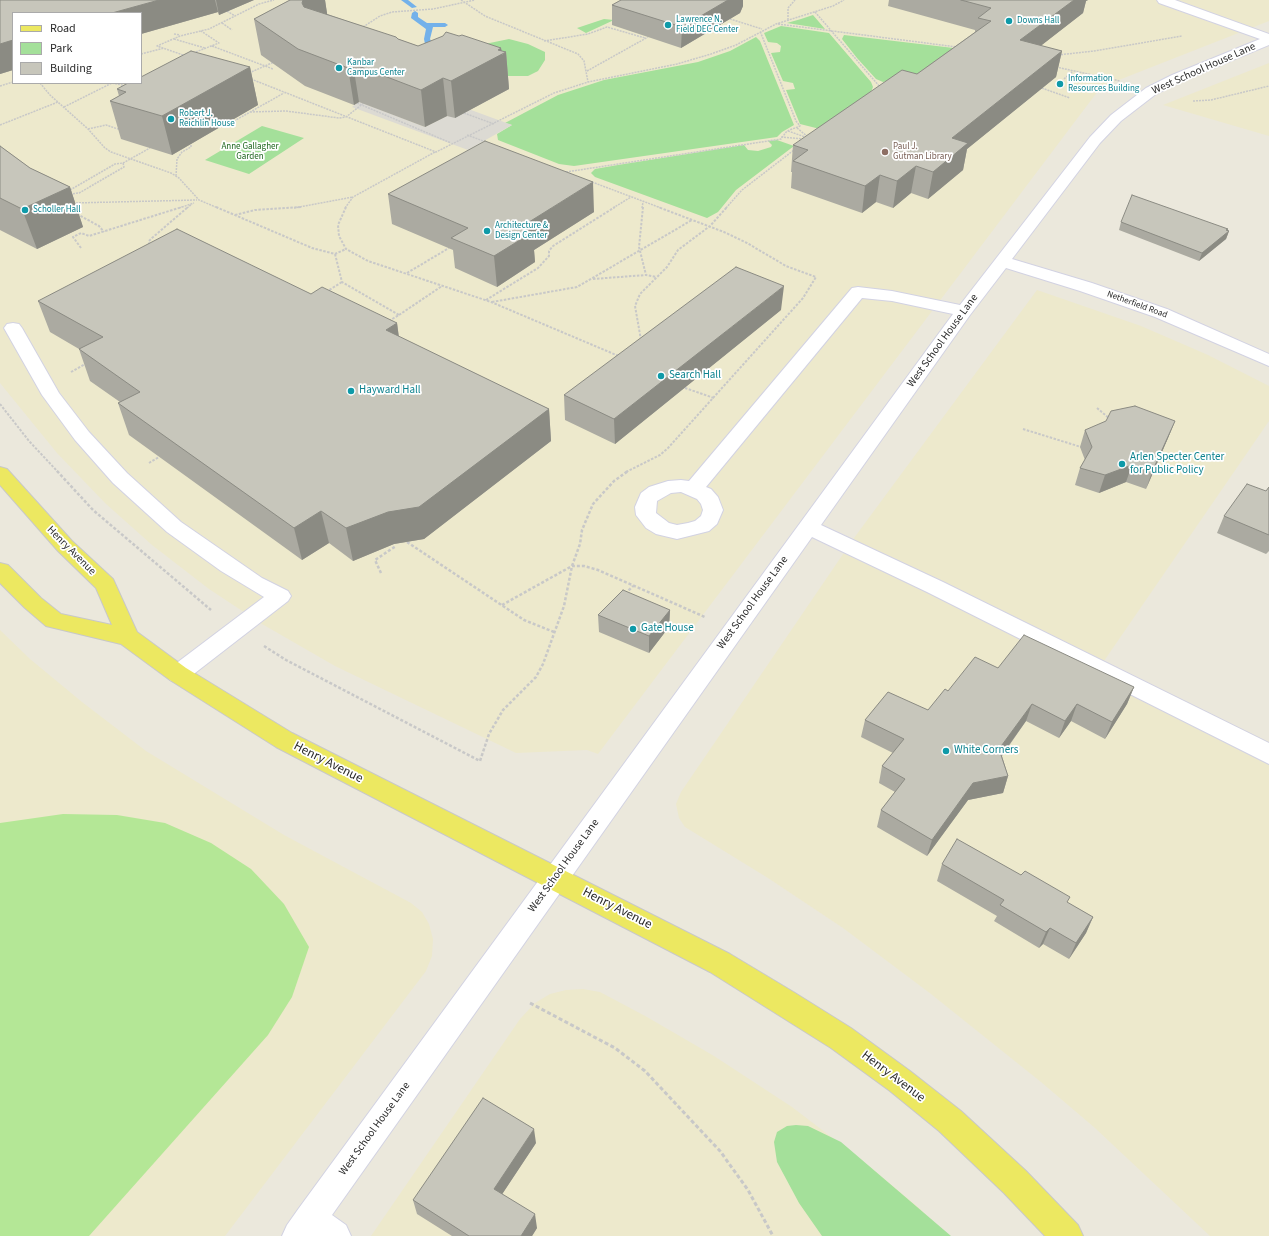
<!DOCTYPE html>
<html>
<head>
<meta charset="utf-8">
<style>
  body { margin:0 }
  #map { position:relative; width:1269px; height:1236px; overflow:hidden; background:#ebe8dc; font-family:"Source Sans 3",sans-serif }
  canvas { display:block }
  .legend { position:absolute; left:12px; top:12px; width:130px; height:72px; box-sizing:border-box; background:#fff; border:1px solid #aaa; margin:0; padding:5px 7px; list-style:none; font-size:12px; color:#2a2a2a }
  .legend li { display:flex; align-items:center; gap:8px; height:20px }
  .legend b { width:20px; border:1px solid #aaa }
</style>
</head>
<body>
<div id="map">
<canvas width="1269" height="1236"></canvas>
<ul class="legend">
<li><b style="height:5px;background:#ece861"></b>Road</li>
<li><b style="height:11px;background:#a4e09a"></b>Park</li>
<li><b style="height:11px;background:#c7c6bb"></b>Building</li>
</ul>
</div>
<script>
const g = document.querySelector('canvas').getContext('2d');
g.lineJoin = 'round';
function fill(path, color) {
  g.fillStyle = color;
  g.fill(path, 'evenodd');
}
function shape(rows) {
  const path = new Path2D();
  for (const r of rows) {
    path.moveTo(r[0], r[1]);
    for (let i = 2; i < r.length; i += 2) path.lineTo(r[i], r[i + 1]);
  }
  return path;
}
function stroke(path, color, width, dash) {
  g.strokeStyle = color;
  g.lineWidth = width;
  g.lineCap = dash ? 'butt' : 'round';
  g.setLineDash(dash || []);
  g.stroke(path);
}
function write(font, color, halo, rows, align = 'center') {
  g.font = font + ' "Source Sans 3",sans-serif';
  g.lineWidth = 3.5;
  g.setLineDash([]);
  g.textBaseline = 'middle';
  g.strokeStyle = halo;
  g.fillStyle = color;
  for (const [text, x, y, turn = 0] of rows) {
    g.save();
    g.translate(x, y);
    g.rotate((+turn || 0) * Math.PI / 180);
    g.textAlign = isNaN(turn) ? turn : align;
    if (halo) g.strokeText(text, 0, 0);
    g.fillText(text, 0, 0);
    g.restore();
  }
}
fill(shape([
  [0,0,1269,0,1269,21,1101,87,598,754,587,750,516,753,335,666,262,624,209,589,152,545,105,503,57,453,0,383],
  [13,13,141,13,141,83,13,83],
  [1269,63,1269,136,1163,105],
  [1037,290,1141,326,1208,355,1269,386,1269,421,1104,661,1269,742,1269,1236,1210,1236,1095,1128,1041,1082,931,994,843,928,768,878,685,827,679,818,676,804,681,792,854,538],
  [0,630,30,659,82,702,146,751,284,835,411,903,422,912,429,924,433,939,432,956,426,971,225,1236,0,1236],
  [583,989,600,992,647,1017,714,1056,792,1107,864,1162,918,1207,948,1236,371,1236,520,1019,535,1003,550,994,566,990]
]), '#ede9cc');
fill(shape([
  [813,15,825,29,787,23,801,19],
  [604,19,614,20,586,33,577,28],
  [781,26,829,33,871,82,873,87,871,92,820,129,800,124,786,90,795,89,793,83,783,81,771,53,780,52,781,46,777,43,768,42,764,33],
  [844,35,962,49,977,60,883,82,876,79,857,58,842,39],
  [756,37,760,41,794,125,782,132,777,137,574,166,559,164,498,140,497,134,512,125,505,123,558,95,604,80,698,62,730,51],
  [509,39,528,44,545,52,545,60,538,71,528,76,505,76,480,45],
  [262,126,304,138,249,174,205,160],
  [777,140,794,146,736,190,718,212,707,218,595,177,591,173,595,169,618,165,744,145,748,150,758,151,771,147,772,145,768,141],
  [796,1125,808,1126,841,1142,951,1236,822,1236,799,1203,777,1162,774,1142,777,1132,787,1126]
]), '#a4e09a');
fill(shape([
  [63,814,117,815,165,823,211,843,251,869,284,904,309,947,292,997,268,1035,89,1236,0,1236,0,823]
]), '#b4e796');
fill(shape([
  [361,100,368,105,425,127,447,116,471,110,512,125,468,150,352,107]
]), '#dcdad3');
fill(shape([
  [401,0,408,0,417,7,412,8,401,0],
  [415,11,418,13,418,17,427,23,445,23,448,25,445,27,433,27,430,39,432,43,443,50,443,54,437,54,425,44,424,39,426,29,411,18,412,13,415,11]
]), '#73b1ea');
const minor = shape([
  [1157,0,1175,0,1269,34,1269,45,1182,81,1156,94,1121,121,1100,143,1012,259,1092,283,1167,309,1269,354,1269,366,1155,317,1080,291,1006,268,970,315,821,525,943,582,1269,743,1269,764,927,592,812,537,332,1215,346,1225,351,1236,282,1236,287,1225,299,1208,953,314,892,301,862,298,706,487,711,489,718,497,723,510,717,524,709,531,677,539,656,534,646,528,636,515,635,507,641,493,649,487,668,481,681,480,689,481,852,288,858,287,892,291,960,305,1090,137,1111,115,1146,88,1172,75,1260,39,1159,3,1157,0],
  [681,492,697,499,701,504,703,510,701,516,695,521,688,523,677,525,669,523,656,513,657,501,671,493,681,492],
  [13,323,19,324,22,328,59,393,89,432,127,473,181,522,262,578,288,591,291,596,288,601,186,680,178,683,170,680,167,674,170,668,264,597,221,571,167,532,113,483,75,440,42,395,4,328,7,324,13,323]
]);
const major = shape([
  [0,467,7,469,72,541,113,579,137,632,186,668,292,733,730,954,795,993,851,1028,910,1071,961,1111,1026,1171,1078,1225,1083,1236,1045,1236,1004,1193,939,1131,890,1091,831,1048,710,972,276,747,170,680,121,644,46,626,25,608,0,583,0,563,8,565,41,598,61,614,112,625,96,588,58,551,0,485,0,467]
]);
stroke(minor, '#d2d2e2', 2);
stroke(major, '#c8c8c8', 2);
stroke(shape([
  [461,0,485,16,578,54,584,61,588,82],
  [227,11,235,16],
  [815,12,880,87],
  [727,18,762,29],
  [788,20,788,8,795,0],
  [222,23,232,30],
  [778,24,957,47],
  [363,27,380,16,392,12,433,9,475,0],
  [174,34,180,35],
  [174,39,205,48],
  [544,41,588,34,607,27,645,38],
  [212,46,273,69],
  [193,53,219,43,201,31],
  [141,54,164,48],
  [1058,55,1094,51,1182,36],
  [186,56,157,46,180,36,209,29,259,4,274,0],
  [1056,67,1120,81],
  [587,71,648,37],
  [249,73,274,62],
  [251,79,436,152,554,93,588,82,677,64,711,54,736,45,776,24,833,6,844,0],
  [1064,79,1073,71],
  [40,83,50,95,88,129,105,148,111,152,171,173,179,178,199,200,218,208],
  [112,83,127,86],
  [0,86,13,82],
  [1039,87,1070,98],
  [1193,101,1211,100,1269,86],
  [357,103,451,143],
  [64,107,112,83],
  [250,112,286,111,339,118,346,117,365,102],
  [464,113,494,124],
  [0,125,58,102],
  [220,126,227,125,284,93],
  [797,128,808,137],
  [88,129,106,125,121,130],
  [788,131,808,138],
  [467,135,486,142],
  [781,137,805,139],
  [566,172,781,139,787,131,800,126,796,121,760,31],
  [176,176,177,159,182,152,191,147,191,141],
  [592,182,661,208],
  [70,190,115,164,123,163,150,148],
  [70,194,79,193,124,167,123,163],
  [73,203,197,200],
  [179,208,194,203],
  [187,208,192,204],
  [294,208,353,197],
  [345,208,353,197,435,152],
  [613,208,631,197],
  [642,208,643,202],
  [726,208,742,190,794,150]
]), '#c8c8c8', 1.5, [2, 1]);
stroke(shape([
  [216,207,312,248,335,254,346,249],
  [346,207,338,225,339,236,346,249,368,261,491,302,621,357],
  [643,207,639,247,646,275],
  [77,214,99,226,104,232],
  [235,215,255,210,301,207],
  [149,245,149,241,152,238,188,207],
  [81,248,73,237,81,233,89,236,182,207],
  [335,254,342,282,399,315,389,321],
  [407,273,449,248],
  [593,279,646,275,656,277],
  [326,292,342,282],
  [486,300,538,268,549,256,549,251,553,246,615,207],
  [492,302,577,287,692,220],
  [399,315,442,286],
  [641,340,635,306,640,294,667,267,678,250,710,226,727,207],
  [71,372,87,363],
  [685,388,714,398],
  [0,404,29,441,58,472],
  [1097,408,1110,419],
  [1023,429,1081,447],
  [149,463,159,457],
  [626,472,660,455,668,448,803,298,816,277,786,266,747,243,724,232,658,207]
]), '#c8c8c8', 2, [2.5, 1.5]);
stroke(shape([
  [57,471,93,510,211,610],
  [407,542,524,620,554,632],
  [381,573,375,560,396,546],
  [625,594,633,586],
  [502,605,572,566,584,566,598,570,705,617],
  [264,646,286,660,480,761,489,734,503,710,536,677,543,664,564,606,572,566,580,544,582,530,593,504,614,481,628,471]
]), '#c8c8c8', 2.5, [3, 2]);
stroke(shape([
  [530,1003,615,1048,645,1071,720,1151,748,1190,773,1236]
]), '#c8c8c8', 3, [4, 2.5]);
fill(minor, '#fff');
fill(major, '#ece861');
fill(shape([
  [0,0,254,0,219,15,218,12,141,34,141,13,13,13,13,70,0,74],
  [290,0,325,0,327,14,418,46,459,36,501,48,502,51,506,52,509,89,455,118,447,116,425,127,359,102,354,105,305,86,261,55,254,19],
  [621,0,743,0,743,6,740,13,681,48,612,25,612,5],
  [889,0,1088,0,1086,1,1083,13,1040,46,1062,51,1056,77,967,149,963,170,928,199,911,193,893,208,876,202,862,213,791,188,792,172,791,172,793,145,917,74,975,32,975,30,888,6],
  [250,67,258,105,172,155,121,139,110,101,119,96,117,89],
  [0,146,30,168,70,187,83,227,37,249,0,230],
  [388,194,594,212,534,250,535,262,497,287,455,268,453,250,392,224],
  [1121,222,1228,229,1227,230,1229,231,1226,239,1199,261,1119,230],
  [311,294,397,323,399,337,549,409,551,441,424,539,394,544,353,561,329,543,302,560,129,435,118,403,120,402,90,381,79,349,50,332,38,301],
  [781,310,615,444,565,420,564,395],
  [1175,421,1168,438,1146,489,1126,482,1099,493,1075,485,1080,468,1085,460,1080,447,1085,430],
  [1269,487,1269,551,1266,554,1217,533,1224,516,1266,491],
  [670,610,669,627,649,653,599,632,598,615],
  [998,668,1134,687,1127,704,1105,739,1071,721,1059,738,1026,721,1002,756,1008,776,1003,793,968,800,927,856,877,827,881,810,895,792,879,783,882,766,893,753,861,737,865,720,928,710,948,691],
  [942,864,1068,903,1093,917,1086,933,1069,959,1043,944,1039,948,994,921,997,916,937,881],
  [536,1143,502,1194,537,1228,532,1236,452,1236,417,1214,413,1200]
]), '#abaaa1');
fill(shape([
  [159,0,215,0,218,12,141,34,141,13,112,13],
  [216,0,254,0,219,15],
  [303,0,325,0,329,26,310,34,302,3],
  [728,0,743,0,743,6,740,13,681,48,682,27],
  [1074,0,1088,0,1086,1,1083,13,1015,66,1020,40],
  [13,40,13,70,0,74,0,44],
  [501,48,502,55,506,52,509,89,455,118,451,81],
  [1062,51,1056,77,967,149,963,170,928,199,933,172,952,138],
  [353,64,359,102,354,105,348,68],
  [250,67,258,105,172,155,162,116],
  [443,78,447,116,425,127,421,90],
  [916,166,911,193,893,208,897,181],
  [880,175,876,202,862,213,865,186],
  [593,182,594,212,534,250,535,262,497,287,494,256,521,227],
  [70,187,83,227,37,249,22,209],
  [1228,229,1226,234,1229,231,1226,239,1199,261,1202,253],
  [784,286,781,310,615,444,614,419],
  [397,323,401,355,386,330],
  [549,409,551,441,424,539,394,544,353,561,346,528],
  [1175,421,1168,438,1146,489,1152,472],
  [1132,465,1126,482,1099,493,1105,475],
  [321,511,329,543,302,560,294,528],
  [670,610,669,627,649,653,649,636],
  [1134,687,1127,704,1105,739,1112,722],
  [1032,704,1026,721,994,766,999,749],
  [1077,704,1071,721,1059,738,1065,721],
  [1008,776,1003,793,968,800,927,856,932,840,973,783],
  [1093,917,1086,933,1069,959,1076,943],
  [1050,928,1043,944,1039,948,1046,932],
  [534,1129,536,1143,497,1202,494,1189],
  [535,1214,537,1228,532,1236,521,1236]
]), '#8b8b83');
const building = shape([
  [0,0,159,0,112,13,13,13,13,40,0,44,0,0],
  [290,0,303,0,302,3,304,7,396,37,398,39,418,46,443,36,446,32,459,36,462,35,501,48,498,50,506,52,451,81,443,78,421,90,353,64,348,68,298,49,254,19,290,0],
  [621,0,728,0,682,27,612,5,621,0],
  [961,0,1074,0,1020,40,1062,51,952,138,968,143,933,172,916,166,897,181,880,175,865,186,793,161,808,150,793,145,902,70,917,74,991,21,978,18,991,8,961,0],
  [191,51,250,67,162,116,110,101,126,92,117,89,128,83,141,83,141,77,191,51],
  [485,141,593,182,521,227,533,232,494,256,451,238,468,228,388,194,485,141],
  [0,146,30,168,70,187,22,209,0,198,0,146],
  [1132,195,1228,229,1226,230,1229,231,1202,253,1121,222,1132,195],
  [177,229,311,294,322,287,397,323,386,330,549,409,419,507,388,512,346,528,321,511,294,528,118,403,140,392,79,349,103,337,38,301,177,229],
  [736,267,784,286,614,419,564,395,736,267],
  [1135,406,1175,421,1152,472,1132,465,1105,475,1080,468,1092,447,1085,430,1106,421,1111,411,1135,406],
  [1247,484,1266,491,1269,487,1269,535,1224,516,1247,484],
  [623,590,670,610,649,636,598,615,623,590],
  [1024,635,1134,687,1112,722,1077,704,1065,721,1032,704,999,749,1008,776,973,783,932,840,881,810,905,779,882,766,904,739,865,720,888,692,928,710,945,689,948,691,975,657,998,668,1024,635],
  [957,839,1021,875,1025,871,1070,897,1067,902,1093,917,1076,943,1050,928,1046,932,1000,905,1004,900,942,864,957,839],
  [483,1098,534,1129,494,1189,535,1214,521,1236,469,1236,413,1200,483,1098]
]);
fill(building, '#c7c6bb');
stroke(building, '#8b8b83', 1);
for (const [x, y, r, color] of [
  [1009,21,4,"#0f9aa8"],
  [668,25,4,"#0f9aa8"],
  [339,68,4,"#0f9aa8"],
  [1060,84,4,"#0f9aa8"],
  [171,119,4,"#0f9aa8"],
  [885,152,4,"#8d6e63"],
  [25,210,4,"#0f9aa8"],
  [487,231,4,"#0f9aa8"],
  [661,376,4,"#0f9aa8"],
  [351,391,4,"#0f9aa8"],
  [1122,464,4,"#0f9aa8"],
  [633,629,4,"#0f9aa8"],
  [946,751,4,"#0f9aa8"]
]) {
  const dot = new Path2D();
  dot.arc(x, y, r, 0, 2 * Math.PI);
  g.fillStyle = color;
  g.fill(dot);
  stroke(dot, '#fff', 1.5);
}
write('9px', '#0d838f', '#fff', [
  ["Lawrence N.",676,20],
  ["Field DEC Center",676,30],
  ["Downs Hall",1017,21],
  ["Kanbar",347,63],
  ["Campus Center",347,73],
  ["Information",1068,79],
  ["Resources Building",1068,89],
  ["Robert J.",179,114],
  ["Reichlin House",179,124],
  ["Scholler Hall",33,210],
  ["Architecture &",495,226],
  ["Design Center",495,236]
], 'left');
write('9px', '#1c641c', '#fff', [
  ["Anne Gallagher",250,147],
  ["Garden",250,157]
]);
write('9px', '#785e54', '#fff', [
  ["Paul J.",893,147],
  ["Gutman Library",893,157]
], 'left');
write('9px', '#2a2a2a', '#fff', [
  ["Netherfield Road",1137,305,20]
]);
write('11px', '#2a2a2a', '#fff', [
  ["West School House Lane",1204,69,-24],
  ["West School House Lane",943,341,-54],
  ["Henry Avenue",71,551,45],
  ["West School House Lane",753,603,-54],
  ["West School House Lane",564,866,-54],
  ["West School House Lane",375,1129,-54]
]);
write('11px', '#0d838f', '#fff', [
  ["Search Hall",669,376],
  ["Hayward Hall",359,391],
  ["Arlen Specter Center",1130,458],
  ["for Public Policy",1130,471],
  ["Gate House",641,629],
  ["White Corners",954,751]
], 'left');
write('13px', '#2a2a2a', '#fff', [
  ["Henry Avenue",328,763,27],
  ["Henry Avenue",617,909,27],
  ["Henry Avenue",893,1077,37]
]);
</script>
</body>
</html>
